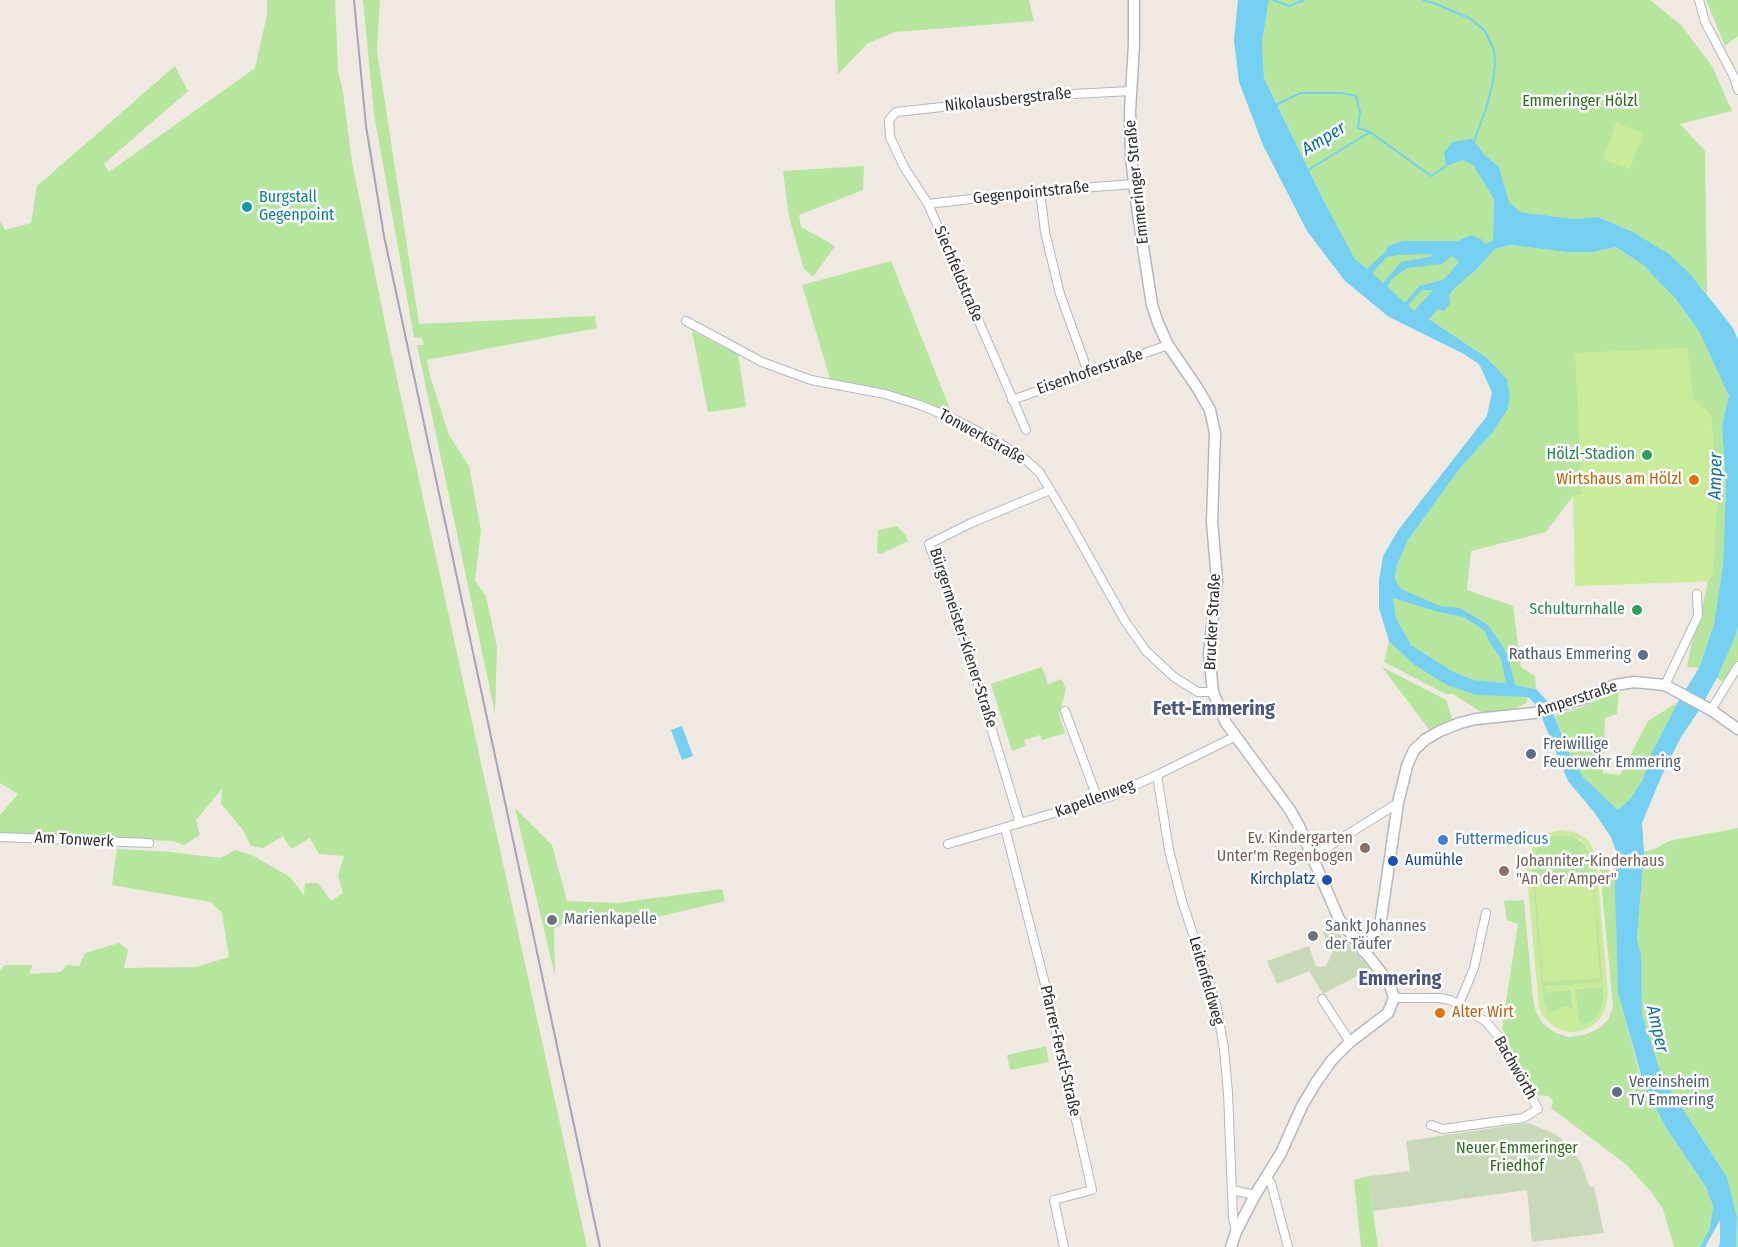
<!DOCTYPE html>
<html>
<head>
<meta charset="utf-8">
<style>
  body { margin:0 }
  canvas { display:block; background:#efe9e1 }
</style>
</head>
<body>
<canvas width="1738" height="1247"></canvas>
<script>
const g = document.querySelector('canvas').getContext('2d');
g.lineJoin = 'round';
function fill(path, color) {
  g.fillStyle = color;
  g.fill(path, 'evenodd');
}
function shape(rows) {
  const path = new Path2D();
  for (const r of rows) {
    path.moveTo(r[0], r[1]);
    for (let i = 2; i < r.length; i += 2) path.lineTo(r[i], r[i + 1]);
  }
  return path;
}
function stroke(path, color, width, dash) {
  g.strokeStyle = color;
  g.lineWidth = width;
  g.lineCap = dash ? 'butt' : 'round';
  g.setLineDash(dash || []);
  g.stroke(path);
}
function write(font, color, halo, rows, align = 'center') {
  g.font = font + ' "Fira Sans Condensed",sans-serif';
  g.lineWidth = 5;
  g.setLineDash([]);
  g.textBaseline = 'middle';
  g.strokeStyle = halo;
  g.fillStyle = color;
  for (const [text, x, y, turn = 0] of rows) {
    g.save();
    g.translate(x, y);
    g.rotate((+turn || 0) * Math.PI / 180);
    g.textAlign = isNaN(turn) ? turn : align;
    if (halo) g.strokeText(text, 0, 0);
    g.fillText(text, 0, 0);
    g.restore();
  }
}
fill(shape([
  [267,0,335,0,338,71,343,92,352,162,390,347,587,1247,0,1247,0,970,5,965,32,965,30,974,61,972,67,965,79,966,85,953,119,943,128,950,124,968,196,967,229,957,222,913,211,902,112,885,117,849,170,852,221,858,235,850,252,855,290,877,304,895,305,883,318,883,331,901,343,893,338,875,344,856,319,854,310,838,291,849,283,836,263,848,251,846,243,830,221,804,222,789,196,820,200,835,184,845,172,841,0,834,0,815,18,794,0,783,0,221,5,230,31,223,37,186,175,66,188,91,104,164,109,172,255,68,267,15],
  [363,0,380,0,377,51,419,324,595,316,597,328,427,360,430,376,449,435,469,466,481,530,475,581,486,596,497,647,495,713,417,345,424,345,422,338,414,337,374,114],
  [835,0,1029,0,1034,21,895,32,868,43,838,74],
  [1269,0,1650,0,1681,25,1712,66,1732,111,1680,124,1705,151,1707,294,1692,276,1631,231,1598,217,1575,219,1520,212,1509,202,1499,167,1485,155,1480,148,1444,153,1446,166,1463,160,1473,165,1494,199,1493,240,1468,252,1414,312,1355,259,1325,203,1264,77,1262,42],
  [1706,0,1738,0,1738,36,1725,46],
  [864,166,863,190,799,215,801,227,835,246,813,277,804,269,789,217,783,171],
  [1510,245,1567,252,1593,252,1616,247,1643,265,1675,298,1699,331,1718,371,1729,396,1722,425,1726,487,1723,565,1714,624,1699,668,1687,667,1692,642,1701,612,1708,581,1712,576,1717,497,1711,415,1582,496,1573,496,1546,532,1471,551,1467,590,1513,606,1521,667,1535,676,1536,689,1522,686,1474,680,1452,671,1411,645,1396,618,1393,598,1397,565,1408,540,1460,468,1492,433,1508,409,1510,394,1507,379,1487,358,1429,319,1456,287,1475,271,1495,249],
  [891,261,952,414,921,400,886,391,831,382,802,285],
  [692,331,738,354,746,407,708,412],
  [897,526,906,536,908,541,881,554,877,552,878,530],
  [1738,625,1738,660,1724,683,1717,678,1736,635],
  [1389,641,1413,664,1528,697,1527,702,1508,713,1486,715,1453,694,1446,694,1384,662],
  [1042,667,1048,684,1062,679,1066,690,1059,714,1065,733,1042,740,1040,735,1024,740,1026,746,1012,751,991,684],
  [1382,667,1446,700,1453,721,1431,732],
  [1619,690,1617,714,1605,718,1603,773,1620,775,1648,721,1678,702,1652,752,1642,781,1630,799,1618,810,1583,777,1569,752,1555,716,1582,707],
  [515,808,552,845,567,901,618,903,722,889,725,901,623,925,568,920,554,929,555,976],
  [1738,828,1738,1247,1736,1247,1737,1217,1727,1177,1662,1077,1642,1014,1641,954,1637,939,1644,852,1657,848,1669,841],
  [1555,835,1574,836,1584,844,1590,853,1593,862,1603,983,1555,986,1555,991,1571,989,1573,1009,1565,1006,1548,1015,1543,999,1531,866,1536,849,1544,841],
  [1600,869,1615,871,1618,993,1642,1082,1666,1128,1706,1187,1713,1206,1710,1228,1700,1247,1674,1247,1663,1209,1652,1193,1627,1165,1551,1108,1553,1101,1549,1096,1536,1095,1524,1074,1502,1028,1518,924,1507,920,1504,901,1524,900,1533,999,1536,1012,1542,1023,1554,1032,1568,1037,1584,1035,1598,1029,1608,1020,1613,1007],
  [1603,987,1603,1004,1598,1015,1591,1022,1582,1026,1578,1019,1575,989],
  [1046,1046,1049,1062,1010,1070,1007,1055],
  [1370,1176,1373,1211,1378,1247,1361,1247,1354,1180]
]), '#b6e59e');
fill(shape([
  [1333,926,1370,969,1323,994,1309,971,1277,984,1267,961,1309,946,1315,965,1320,967,1326,966,1333,952,1331,946,1327,945,1323,931],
  [1528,1123,1555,1134,1569,1145,1582,1165,1589,1186,1594,1187,1604,1233,1532,1242,1527,1190,1373,1211,1370,1176,1410,1171,1406,1141]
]), '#c8d9b8');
fill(shape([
  [1616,123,1643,133,1630,169,1603,159],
  [1687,348,1693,399,1711,415,1717,497,1712,576,1708,581,1693,582,1575,586,1573,495,1582,495,1575,353],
  [1561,830,1574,832,1585,838,1590,843,1596,856,1608,994,1606,1007,1600,1019,1589,1028,1576,1032,1569,1032,1556,1028,1545,1019,1539,1007,1526,866,1530,853,1537,840,1548,833],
  [1555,835,1568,835,1580,839,1588,848,1592,859,1603,982,1555,986,1555,985,1545,986,1546,993,1555,992,1556,991,1572,990,1573,1009,1565,1006,1548,1014,1543,999,1531,866,1536,849,1544,841],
  [1603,987,1603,1004,1598,1015,1591,1022,1582,1026,1578,1019,1576,989],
  [1593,877,1600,978,1543,982,1535,882]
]), '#c9ec9a');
fill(shape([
  [1238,0,1269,0,1262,42,1264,78,1325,203,1355,259,1367,269,1385,252,1388,246,1403,241,1458,241,1471,235,1481,239,1485,244,1493,240,1494,199,1473,165,1463,160,1446,166,1444,153,1452,142,1472,139,1485,155,1499,167,1509,202,1520,212,1575,219,1598,217,1631,231,1669,254,1692,276,1733,328,1738,340,1738,625,1736,635,1717,678,1698,712,1681,737,1662,775,1642,823,1644,852,1637,939,1641,954,1642,1014,1662,1077,1727,1177,1737,1217,1736,1247,1718,1247,1720,1243,1720,1220,1705,1247,1700,1247,1710,1228,1713,1206,1706,1187,1666,1128,1651,1098,1645,1089,1618,993,1615,890,1616,851,1611,837,1594,812,1568,781,1537,706,1528,697,1477,695,1447,685,1413,664,1389,641,1379,608,1379,580,1383,556,1399,529,1487,416,1492,392,1479,364,1462,353,1389,317,1345,281,1307,231,1263,145,1239,82,1234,40],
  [1510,245,1567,252,1593,252,1616,247,1643,265,1675,298,1699,331,1729,396,1722,425,1726,487,1723,565,1714,624,1699,668,1678,702,1652,752,1642,781,1630,799,1618,810,1583,777,1569,752,1549,703,1536,689,1515,685,1508,657,1502,645,1488,625,1460,608,1440,606,1401,589,1395,579,1397,565,1408,540,1460,468,1492,433,1508,409,1510,394,1507,379,1487,358,1429,319,1438,309,1444,311,1450,304,1449,295,1456,287,1475,271,1495,249],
  [1432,254,1430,257,1401,262,1383,283,1372,273,1387,257,1399,255],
  [1452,256,1459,262,1443,280,1419,286,1405,303,1387,286,1393,278,1407,268,1442,264],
  [1422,290,1433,290,1414,311,1408,305],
  [1393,598,1439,612,1464,617,1484,630,1489,641,1501,659,1506,683,1474,680,1452,671,1411,645,1396,618],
  [682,726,693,756,682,760,671,730]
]), '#75cff0');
stroke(shape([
  [1273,0,1289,6,1304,0],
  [1423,0,1436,4,1471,19,1485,31,1494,50,1495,64,1493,82,1486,109,1473,144],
  [1275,105,1301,93,1342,93,1356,96,1360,112,1358,128,1370,132,1431,176,1446,166],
  [1308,170,1370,132]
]), '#75cff0', 2);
const minor = shape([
  [1699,0,1705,22,1734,77,1738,90],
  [1040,191,1045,232,1060,294,1088,372],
  [928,204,1040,191,1134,184],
  [686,321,762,362,811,380,885,394,920,405,954,419,998,442,1026,460,1040,473,1070,523,1125,621,1146,651,1174,677,1198,692,1213,692],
  [1012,400,1168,345],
  [1026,430,928,204,904,167,890,137,889,120,896,112,1053,95,1131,91],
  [1665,685,1698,616,1697,594],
  [1711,710,1738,666],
  [1065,711,1098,800],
  [1157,775,1169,850,1182,901,1216,1003,1224,1049,1228,1093,1233,1218,1236,1232],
  [1020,823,965,641,929,544,971,523,1050,490],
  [1005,828,1045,984,1092,1190,1054,1200,1064,1247],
  [0,837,149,843],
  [948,844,1109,797,1157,775,1234,737],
  [1313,856,1398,803],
  [1394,998,1439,998,1450,1000,1485,1021,1500,1038,1538,1109,1523,1118,1443,1129,1431,1125],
  [1322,999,1350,1042],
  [1459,1004,1474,968,1486,913],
  [1266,1177,1271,1183,1288,1247],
  [1232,1190,1255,1195]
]);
const tertiary = shape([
  [1134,0,1134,44,1130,111,1131,158,1138,214,1152,305,1158,323,1168,345,1198,389,1210,410,1215,433,1212,522,1217,580,1209,654,1213,692,1226,723,1290,810,1299,826,1339,919,1384,976,1390,985,1394,998,1388,1013,1350,1042,1332,1060,1317,1081,1302,1106,1281,1153,1255,1195,1236,1232,1231,1247],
  [1363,951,1368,947,1380,926,1398,803,1407,766,1414,750,1426,739,1440,731,1460,723,1476,719,1534,713,1582,699,1615,685,1634,682,1665,685,1711,710,1738,729]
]);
stroke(minor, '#b4b7c1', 10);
stroke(tertiary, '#b4b7c1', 13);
stroke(minor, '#fff', 8);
stroke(tertiary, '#fff', 10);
stroke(shape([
  [354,0,366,126,384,236,600,1247]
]), '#a3a6b8', 2);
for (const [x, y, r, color] of [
  [247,207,6,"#0f9aa8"],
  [1647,455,6,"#2e9e5b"],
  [1694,480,6,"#e8710a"],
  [1637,610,6,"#2e9e5b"],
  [1643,655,6,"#5c6f8a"],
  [1531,754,6,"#5c6f8a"],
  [1443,840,6,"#3f7fe0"],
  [1365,848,6,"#8d6e63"],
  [1393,861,6,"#1a4fb4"],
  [1504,871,6,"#8d6e63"],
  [1327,880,6,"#1a4fb4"],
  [552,920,6,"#6b7280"],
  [1313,936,6,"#6b7280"],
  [1440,1013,6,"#e8710a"],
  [1617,1092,6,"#5c6f8a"]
]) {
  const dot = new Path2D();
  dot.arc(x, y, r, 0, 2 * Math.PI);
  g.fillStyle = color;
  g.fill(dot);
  stroke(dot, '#fff', 2);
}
write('16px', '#2e2e2e', '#fff', [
  ["Nikolausbergstraße",1008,100,-6],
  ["Emmeringer Straße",1137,182,-96],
  ["Gegenpointstraße",1031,193,-6],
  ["Siechfeldstraße",958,274,67],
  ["Eisenhoferstraße",1090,372,-19],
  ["Tonwerkstraße",982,437,29],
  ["Brucker Straße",1213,622,-87],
  ["Bürgermeister-Kiener-Straße",963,638,72],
  ["Amperstraße",1577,699,-18],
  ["Kapellenweg",1095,799,-20],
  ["Am Tonwerk",74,840,3],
  ["Leitenfeldweg",1206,981,74],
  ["Pfarrer-Ferstl-Straße",1060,1051,77],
  ["Bachwörth",1515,1068,60]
]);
write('16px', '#2c6e1b', '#fff', [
  ["Emmeringer Hölzl",1580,102],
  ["Neuer Emmeringer",1517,1149],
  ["Friedhof",1517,1167]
]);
write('16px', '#0d838f', '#fff', [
  ["Burgstall",259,198],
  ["Gegenpoint",259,216]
], 'left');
write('16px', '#27864d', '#fff', [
  ["Hölzl-Stadion",1635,455],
  ["Schulturnhalle",1625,610]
], 'right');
write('16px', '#c56008', '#fff', [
  ["Wirtshaus am Hölzl",1682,480],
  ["Alter Wirt",1452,1013,"left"]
], 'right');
write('16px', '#4e5e75', '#fff', [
  ["Rathaus Emmering",1631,655,"right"],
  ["Freiwillige",1543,745],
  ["Feuerwehr Emmering",1543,763],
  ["Vereinsheim",1629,1083],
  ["TV Emmering",1629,1101]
], 'left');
write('16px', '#785e54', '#fff', [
  ["Ev. Kindergarten",1353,839],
  ["Unter'm Regenbogen",1353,857],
  ["Johanniter-Kinderhaus",1516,862,"left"],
  ["\"An der Amper\"",1516,880,"left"]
], 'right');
write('16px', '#366cbe', '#fff', [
  ["Futtermedicus",1455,840]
], 'left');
write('16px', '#164399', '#fff', [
  ["Aumühle",1405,861],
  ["Kirchplatz",1315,880,"right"]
], 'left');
write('16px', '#5b616d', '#fff', [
  ["Marienkapelle",564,920],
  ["Sankt Johannes",1325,927],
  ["der Täufer",1325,945]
], 'left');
write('italic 18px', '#0d6fa3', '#fff', [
  ["Amper",1324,139,-31],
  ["Amper",1716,476,-89],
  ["Amper",1657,1029,77]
]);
write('bold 20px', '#4d5680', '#fff', [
  ["Fett-Emmering",1214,709],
  ["Emmering",1400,979]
]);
</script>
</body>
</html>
